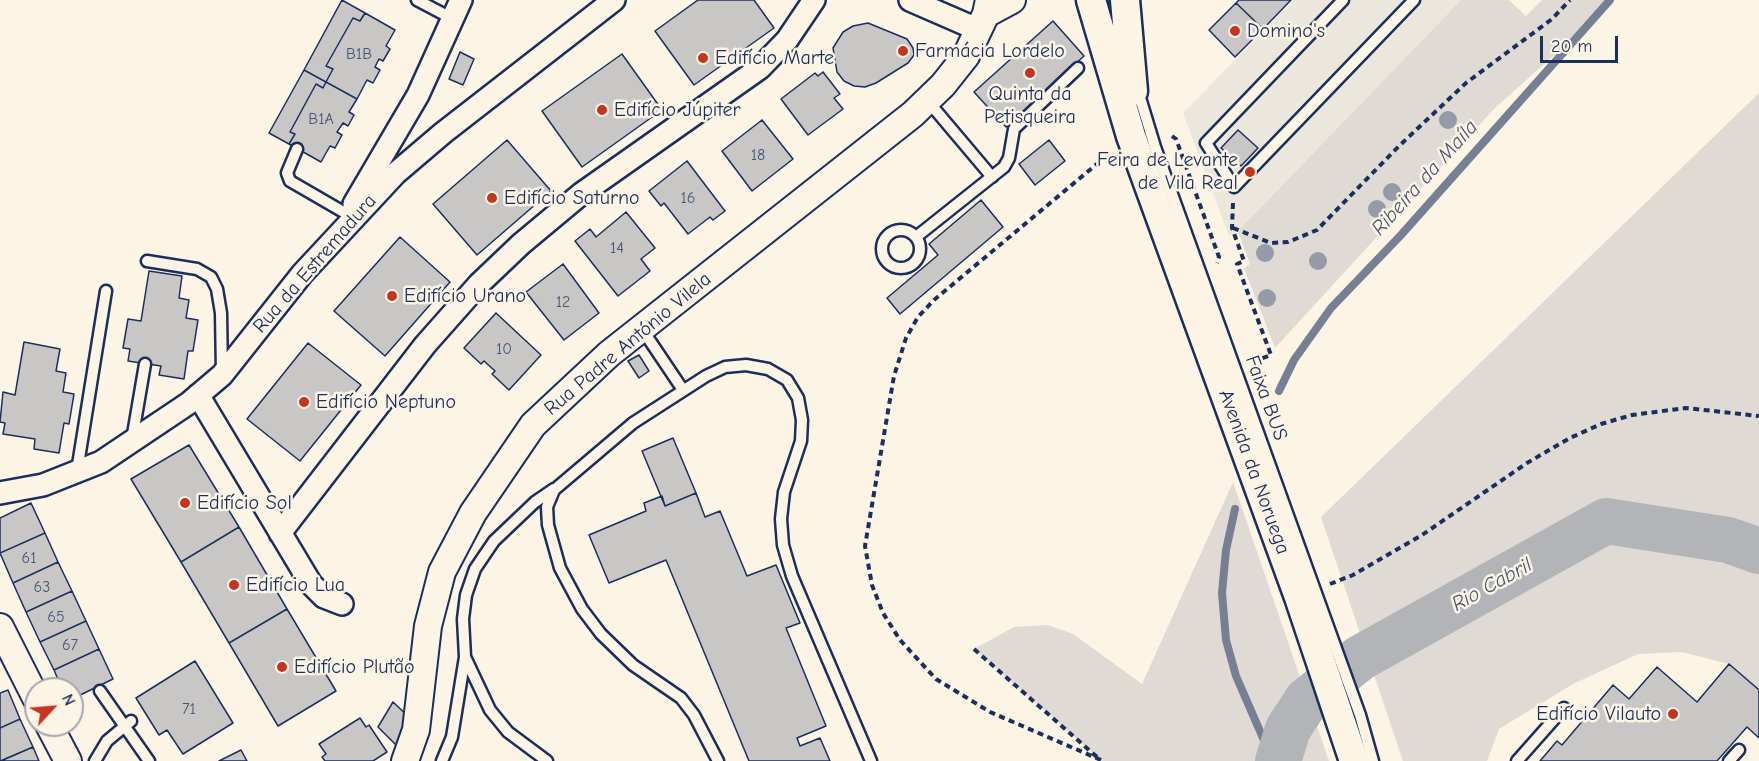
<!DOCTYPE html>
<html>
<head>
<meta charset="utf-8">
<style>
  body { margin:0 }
  #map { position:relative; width:1759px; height:761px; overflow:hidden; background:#fcf5e5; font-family:"Comic Neue",sans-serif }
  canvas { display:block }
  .north { position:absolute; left:24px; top:677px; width:60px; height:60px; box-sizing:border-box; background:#fcf5e5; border:2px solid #a2a6af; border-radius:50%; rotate:64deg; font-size:16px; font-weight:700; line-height:24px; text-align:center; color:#1b2f5e }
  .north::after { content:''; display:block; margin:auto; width:21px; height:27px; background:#c8321e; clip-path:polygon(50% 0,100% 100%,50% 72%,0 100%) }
  .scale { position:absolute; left:1540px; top:36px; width:78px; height:27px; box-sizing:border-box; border:3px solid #1b2f5e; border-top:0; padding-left:8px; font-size:18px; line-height:21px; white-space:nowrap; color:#1b2f5e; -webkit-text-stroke:4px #fcf5e5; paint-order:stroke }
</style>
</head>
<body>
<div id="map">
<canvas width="1759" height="761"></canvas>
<div class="north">N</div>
<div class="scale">20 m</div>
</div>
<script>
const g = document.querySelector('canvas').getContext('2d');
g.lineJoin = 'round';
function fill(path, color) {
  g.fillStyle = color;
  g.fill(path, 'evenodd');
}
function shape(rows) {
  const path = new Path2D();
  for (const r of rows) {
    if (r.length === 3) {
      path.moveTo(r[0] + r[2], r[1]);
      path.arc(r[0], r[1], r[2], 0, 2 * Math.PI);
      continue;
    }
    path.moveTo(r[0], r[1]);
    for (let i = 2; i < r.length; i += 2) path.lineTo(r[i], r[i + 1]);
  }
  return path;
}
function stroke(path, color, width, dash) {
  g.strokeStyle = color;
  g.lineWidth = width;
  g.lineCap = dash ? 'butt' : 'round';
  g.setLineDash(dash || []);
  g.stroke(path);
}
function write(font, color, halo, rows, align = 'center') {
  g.font = font + ' "Comic Neue",sans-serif';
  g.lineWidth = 5;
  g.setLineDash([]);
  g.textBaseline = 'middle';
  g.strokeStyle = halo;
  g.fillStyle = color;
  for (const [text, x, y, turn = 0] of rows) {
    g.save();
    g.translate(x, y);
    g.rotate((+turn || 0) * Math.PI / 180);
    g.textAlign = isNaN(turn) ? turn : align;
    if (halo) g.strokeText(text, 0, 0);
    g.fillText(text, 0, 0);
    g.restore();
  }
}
fill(shape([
  [1294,0,1461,0,1238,231,1229,236,1183,113]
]), '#ece7dc');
fill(shape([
  [1461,0,1509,0,1526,16,1542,0,1610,0,1592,21,1494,109,1275,348,1244,268,1250,264,1238,231],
  [1759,93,1759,690,1729,664,1682,652,1638,654,1573,684,1499,729,1487,761,1403,761,1321,517],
  [1233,482,1329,761,1102,761,974,649,1014,627,1048,625,1073,634,1142,684]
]), '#dfdbd4');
stroke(shape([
  [1279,391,1294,360,1331,308,1401,235,1610,0],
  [1235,509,1226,550,1222,593,1226,640,1236,676,1273,761]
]), '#767f94', 8);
stroke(shape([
  [1278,761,1288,729,1307,700,1360,658,1606,521,1728,540,1759,551]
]), '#b2b4b8', 46);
const building = shape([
  [342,0,365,13,360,21,353,18,326,66,333,69,326,82,304,70,342,0],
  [698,0,754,0,774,28,694,85,655,31,698,0],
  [1239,0,1291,0,1263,29,1236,3,1239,0],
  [1236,3,1263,29,1235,57,1209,30,1236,3],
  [365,13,395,30,386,46,390,49,383,61,379,59,375,67,380,70,373,83,367,80,357,99,326,82,333,69,326,66,353,18,360,21,365,13],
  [1053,21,1084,56,1006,127,974,92,1053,21],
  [868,23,907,39,913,48,914,55,908,63,876,83,865,87,854,86,844,81,837,72,833,48,843,32,853,26,868,23],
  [460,52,474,59,463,85,449,79,460,52],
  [622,54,662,110,582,167,542,111,622,54],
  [304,70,326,82,323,88,316,84,290,132,295,134,289,144,269,133,304,70],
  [823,72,840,94,834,98,843,109,808,135,781,99,815,73,818,76,823,72],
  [326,82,357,99,349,112,354,115,348,126,343,123,337,132,342,135,335,148,330,146,321,162,289,144,295,134,290,132,316,84,323,88,326,82],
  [762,120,793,159,752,191,722,151,762,120],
  [1238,130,1258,148,1241,166,1221,148,1238,130],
  [507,140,551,191,477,255,433,204,507,140],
  [1049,140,1065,161,1035,185,1019,164,1049,140],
  [687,161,725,211,713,220,710,217,688,234,664,203,661,206,649,191,687,161],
  [981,200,1003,227,900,314,887,298,938,255,929,244,981,200],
  [626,212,655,248,641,259,650,271,618,296,575,241,590,229,596,237,626,212],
  [400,237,450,282,385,356,334,311,400,237],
  [563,264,599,313,564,340,526,292,563,264],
  [149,271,182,276,179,298,189,300,186,318,198,320,193,351,188,351,184,379,159,375,161,366,128,361,130,349,123,348,128,319,141,321,149,271],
  [496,313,541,355,509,390,492,374,495,371,484,361,481,364,464,348,496,313],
  [24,342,60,349,56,371,66,373,63,392,74,394,69,424,64,423,59,453,34,449,35,439,3,434,5,423,0,422,3,392,15,395,24,342],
  [308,343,361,385,300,461,247,419,308,343],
  [639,355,649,371,639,378,628,361,639,355],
  [673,438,696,493,665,506,642,451,673,438],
  [189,445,239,527,181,562,131,479,189,445],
  [696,493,705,517,720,511,747,576,776,565,800,623,786,628,826,726,797,738,800,746,820,738,830,761,749,761,666,560,609,583,589,535,646,511,644,503,662,496,665,506,696,493],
  [31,503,45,533,0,553,0,518,31,503],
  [239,527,287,609,229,643,181,562,239,527],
  [45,533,58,562,13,583,0,553,45,533],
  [58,562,72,591,26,612,13,583,58,562],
  [72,591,86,621,40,642,26,612,72,591],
  [287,609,336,691,278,726,229,643,287,609],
  [86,621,99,649,54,670,40,642,86,621],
  [99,649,113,679,72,699,72,689,62,689,54,670,99,649],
  [195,661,233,723,183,754,167,730,159,735,136,698,195,661],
  [1729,664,1759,690,1759,738,1747,727,1717,761,1540,761,1557,741,1562,745,1613,685,1629,699,1657,667,1697,702,1729,664],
  [8,690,20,719,0,728,0,693,8,690],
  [393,702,413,721,402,751,378,727,393,702],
  [360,718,366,727,369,725,387,752,373,761,325,761,322,757,326,754,319,744,360,718],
  [20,719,33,747,0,761,0,728,20,719],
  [33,747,39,761,1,761,33,747],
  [241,750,247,761,219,761,241,750]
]);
fill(building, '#c8c7c6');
stroke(building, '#1b2f5e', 1.5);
const service = shape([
  [417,0,453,19],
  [1343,0,1206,143,1234,187,1414,0],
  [1138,91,1155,147,1360,715,1373,761],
  [927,100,992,177],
  [297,149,287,173,290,181,347,214],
  [901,249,19],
  [916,237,1004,167,1009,158,1014,129,1078,68],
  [147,261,197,269,211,277,217,289,221,313,222,373],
  [642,329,683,390],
  [132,440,145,364],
  [77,471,106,291],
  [100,691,149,761],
  [95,761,107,741,131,721],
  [442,761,452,737,465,657],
  [547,761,508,732,490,710,465,657,463,619,466,595,475,569,494,541,535,502,554,489],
  [718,761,694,715,681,698,633,665,601,634,582,609,560,568,548,525,547,507,554,490,633,423,706,376,725,367,746,365,768,369,787,380,798,398,802,420,801,441,784,492,781,519,783,545,792,576,871,761],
  [1517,761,1564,708],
  [1729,761,1739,750]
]);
const minor = shape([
  [910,0,979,30],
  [354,204,418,95,461,0],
  [198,395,311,584,324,597,342,604],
  [0,493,43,485,101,462,189,403,222,375,302,274,396,173,443,133,614,0],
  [280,533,425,345,479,284,521,244,581,194,760,68,787,40,814,0]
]);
const tertiary = shape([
  [986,14,1012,0],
  [0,627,36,698],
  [49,725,68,761],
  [405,761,416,730,428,626,442,572,473,513,533,425,609,354,913,114,943,85,966,56,986,14,989,0]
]);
const secondary = shape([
  [1091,0,1131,136,1299,597,1354,761],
  [1125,0,1133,91]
]);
stroke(service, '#1b2f5e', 15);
stroke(minor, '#1b2f5e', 26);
stroke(tertiary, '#1b2f5e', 30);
stroke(secondary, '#1b2f5e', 33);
stroke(shape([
  [1172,136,1176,139,1219,257,1217,263],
  [1233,203,1232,228,1244,261,1237,264,1271,355,1252,362],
  [1233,228,1271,243,1288,242,1317,230,1399,146,1466,83,1552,19,1570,0],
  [1330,584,1353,575,1422,535,1527,463,1570,438,1601,424,1632,415,1686,408,1759,416],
  [974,649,1097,757],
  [1101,760,990,712,936,679,900,640,883,613,872,585,865,546,894,376,906,338,918,317,934,300,1110,153]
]), '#1b2f5e', 4, [6, 4.5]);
stroke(service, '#fcf5e5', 10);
stroke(minor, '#fcf5e5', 21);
stroke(tertiary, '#fcf5e5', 26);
stroke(secondary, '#fcf5e5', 28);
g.fillStyle = '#969ba8';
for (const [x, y] of [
  [1448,120],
  [1392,192],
  [1377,209],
  [1265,253],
  [1318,261],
  [1267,298]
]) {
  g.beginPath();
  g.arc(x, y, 9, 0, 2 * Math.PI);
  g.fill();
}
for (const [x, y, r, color] of [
  [1235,31,6,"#c8321e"],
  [903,51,6,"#c8321e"],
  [703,58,6,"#c8321e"],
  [1030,73,6,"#c8321e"],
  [602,110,6,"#c8321e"],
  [1250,172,6,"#c8321e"],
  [492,198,6,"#c8321e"],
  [392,296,6,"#c8321e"],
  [304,402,6,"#c8321e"],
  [185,503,6,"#c8321e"],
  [234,585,6,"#c8321e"],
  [282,667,6,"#c8321e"],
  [1673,714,6,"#c8321e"]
]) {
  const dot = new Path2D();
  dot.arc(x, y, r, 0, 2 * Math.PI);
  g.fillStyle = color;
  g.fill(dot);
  stroke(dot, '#fcf5e5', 2);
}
write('16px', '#465578', null, [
  ["B1B",359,54],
  ["B1A",321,119],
  ["18",758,155],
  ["16",688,198],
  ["14",617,248],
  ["12",563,302],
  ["10",504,349],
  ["61",29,558],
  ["63",42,587],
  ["65",56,617],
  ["67",70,645],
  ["71",189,709]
]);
write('20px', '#1b2f5e', '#fcf5e5', [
  ["Domino's",1247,31],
  ["Farmácia Lordelo",915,51],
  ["Edifício Marte",715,58],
  ["Quinta da",1030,94,"center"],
  ["Petisqueira",1030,117,"center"],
  ["Edifício Júpiter",614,110],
  ["Feira de Levante",1238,160,"right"],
  ["de Vila Real",1238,183,"right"],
  ["Edifício Saturno",504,198],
  ["Edifício Urano",404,296],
  ["Edifício Neptuno",316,402],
  ["Edifício Sol",197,503],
  ["Edifício Lua",246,585],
  ["Edifício Plutão",294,667],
  ["Edifício Vilauto",1661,714,"right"]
], 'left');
write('20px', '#1b2f5e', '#fcf5e5', [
  ["Rua da Estremadura",315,264,-49],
  ["Rua Padre António Vilela",628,344,-40],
  ["Faixa BUS",1266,398,70],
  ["Avenida da Noruega",1254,472,70]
]);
write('italic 21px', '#485779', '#fcf5e5', [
  ["Ribeira da Maíla",1425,178,-48],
  ["Rio Cabril",1492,585,-29]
]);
</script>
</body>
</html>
